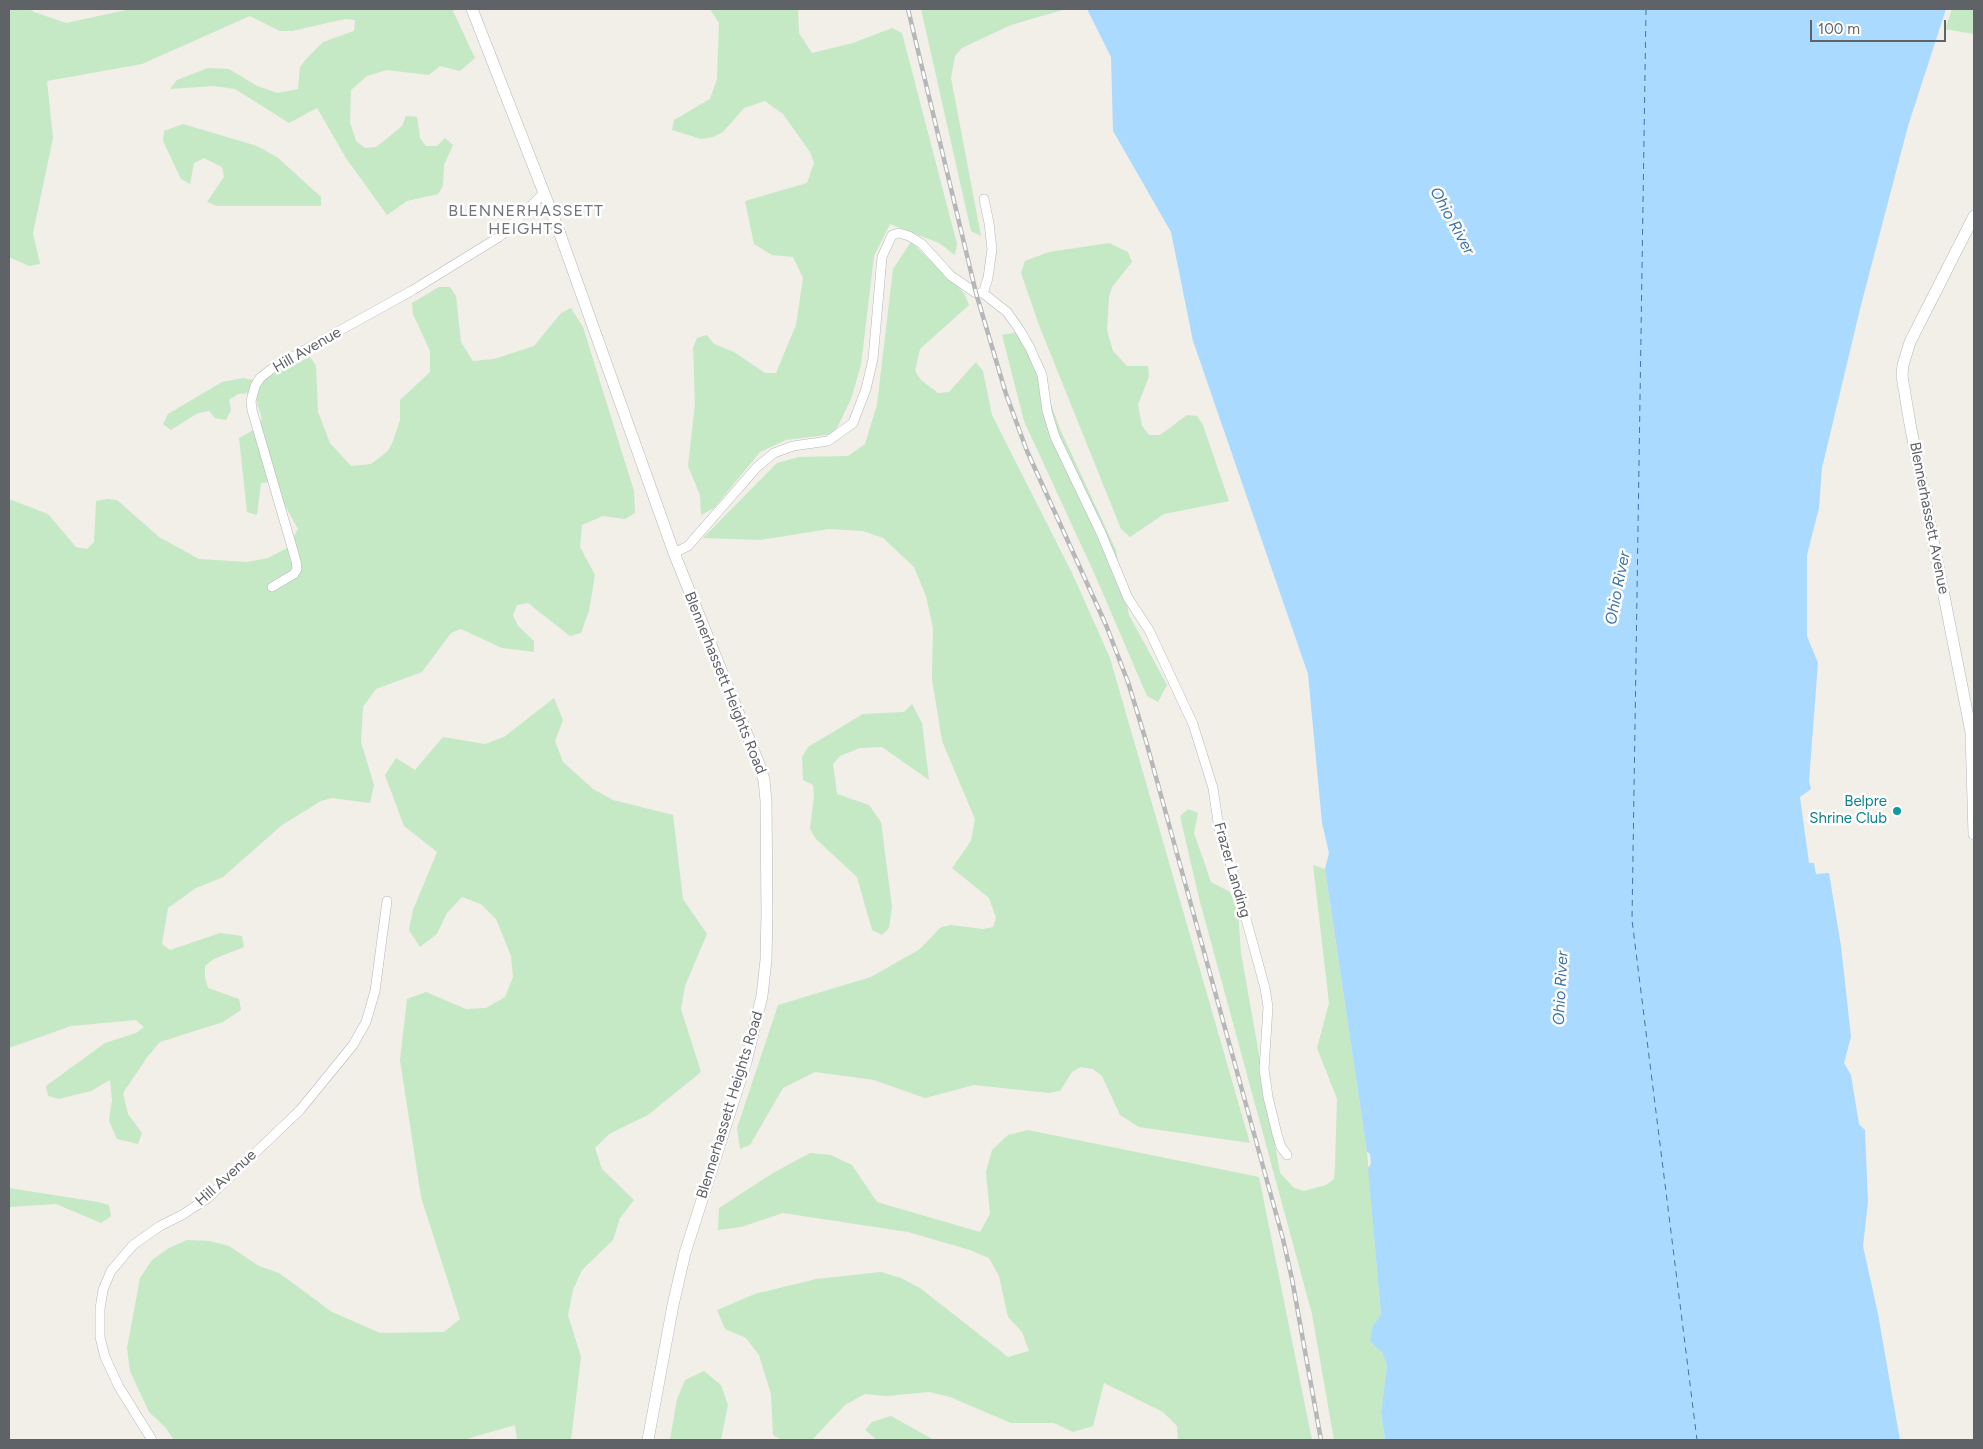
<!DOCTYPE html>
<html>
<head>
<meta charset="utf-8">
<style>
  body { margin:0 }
  #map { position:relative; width:1983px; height:1449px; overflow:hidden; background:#f1efe8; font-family:Figtree,sans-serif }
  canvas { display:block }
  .frame { position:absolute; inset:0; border:10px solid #5f6368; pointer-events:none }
  .scale { position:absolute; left:1810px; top:20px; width:136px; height:22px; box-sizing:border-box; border:2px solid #5f6368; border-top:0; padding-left:6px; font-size:15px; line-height:18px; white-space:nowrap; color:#5f6368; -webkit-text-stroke:4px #fff; paint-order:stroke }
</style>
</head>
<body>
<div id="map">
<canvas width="1983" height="1449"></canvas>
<div class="frame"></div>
<div class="scale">100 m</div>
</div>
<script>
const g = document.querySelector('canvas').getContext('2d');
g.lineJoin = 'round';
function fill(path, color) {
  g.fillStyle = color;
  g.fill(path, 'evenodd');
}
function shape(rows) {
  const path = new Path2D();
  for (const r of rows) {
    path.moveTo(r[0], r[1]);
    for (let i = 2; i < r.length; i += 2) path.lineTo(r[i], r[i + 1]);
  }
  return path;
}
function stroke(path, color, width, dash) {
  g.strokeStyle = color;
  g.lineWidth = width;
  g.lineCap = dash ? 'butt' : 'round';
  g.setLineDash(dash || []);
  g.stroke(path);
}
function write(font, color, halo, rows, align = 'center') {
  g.font = font + ' Figtree,sans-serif';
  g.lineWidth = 5;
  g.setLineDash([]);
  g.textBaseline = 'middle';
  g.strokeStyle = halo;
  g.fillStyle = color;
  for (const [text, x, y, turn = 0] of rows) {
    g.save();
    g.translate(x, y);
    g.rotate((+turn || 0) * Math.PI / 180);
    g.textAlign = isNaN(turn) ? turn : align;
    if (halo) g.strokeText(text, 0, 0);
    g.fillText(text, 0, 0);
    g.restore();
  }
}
fill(shape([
  [9,9,30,9,34,12,66,23,131,9,452,9,475,58,460,71,440,66,429,75,387,70,367,76,351,90,350,122,356,141,365,148,376,147,385,140,402,126,406,116,417,117,420,138,426,146,437,146,445,138,453,145,444,165,443,186,438,194,407,201,387,215,346,158,317,108,289,123,235,89,214,86,170,89,177,80,208,68,229,69,257,86,278,93,298,89,300,67,307,58,323,42,354,31,355,20,345,19,292,31,280,31,250,16,142,64,47,81,53,138,33,233,40,264,29,266,9,257],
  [710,9,800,9,798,11,799,33,812,53,853,43,892,28,902,33,957,244,955,255,939,243,890,224,874,256,861,365,851,399,834,434,786,440,760,452,714,508,701,515,700,495,688,466,695,404,693,348,697,338,707,335,714,344,734,352,765,373,776,373,796,325,803,278,793,257,772,255,754,244,745,201,807,183,814,163,810,152,783,114,765,101,744,108,723,132,713,137,701,139,672,130,674,120,710,99,717,79,719,23],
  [921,9,1066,9,1011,25,962,48,955,56,951,78,981,236,971,231],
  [1952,9,1974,9,1974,34,1945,29],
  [183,124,257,146,277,157,321,197,321,206,217,206,207,202,224,177,222,167,204,158,194,163,190,184,181,179,163,141,164,131],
  [911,242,964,293,969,305,920,349,915,371,921,380,938,393,949,392,976,362,983,371,992,415,1073,575,1110,658,1250,1143,1139,1127,1120,1115,1102,1076,1093,1069,1081,1067,1072,1072,1060,1091,1049,1093,974,1085,925,1098,874,1080,815,1072,783,1088,750,1145,740,1149,737,1128,778,1005,871,977,920,949,941,927,951,925,983,929,993,927,996,918,989,898,952,868,971,841,975,819,942,741,932,679,933,628,926,596,914,567,883,538,863,531,829,529,760,540,703,538,777,463,799,457,848,456,865,444,877,405,893,269],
  [1109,243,1128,252,1132,262,1112,287,1109,297,1107,330,1113,351,1127,366,1148,366,1149,376,1138,405,1142,426,1149,435,1160,435,1187,415,1197,416,1203,425,1229,501,1164,514,1130,537,1121,529,1039,325,1021,273,1025,261,1049,252],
  [439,287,450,287,456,296,461,342,473,361,494,359,534,346,561,313,571,308,583,327,634,491,635,513,625,519,603,516,582,525,580,547,595,575,589,611,581,633,570,636,528,603,517,605,513,615,518,626,534,641,534,652,502,648,461,629,451,633,422,672,376,689,363,707,361,742,374,785,370,803,332,798,321,801,282,825,223,877,196,888,168,908,162,944,170,950,220,933,242,936,244,947,214,959,205,966,205,977,208,988,239,999,241,1010,223,1022,160,1042,148,1056,123,1093,128,1114,142,1133,138,1144,117,1139,109,1121,112,1100,110,1080,91,1091,59,1099,48,1096,46,1086,105,1043,136,1033,144,1027,136,1020,71,1026,9,1048,9,499,48,514,76,547,87,549,94,542,96,501,107,499,117,500,159,537,199,559,247,562,268,558,287,548,298,529,272,482,261,483,257,515,247,512,239,438,257,428,262,419,256,400,249,393,238,394,229,400,231,410,226,420,215,418,209,411,198,413,171,430,163,424,168,414,222,382,243,378,258,381,310,357,316,366,318,412,330,443,351,466,371,464,388,451,393,441,400,420,400,400,430,372,430,351,413,314,412,303],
  [1023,331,1061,431,1116,550,1129,615,1167,685,1158,702,1147,696,1095,575,1024,421,1002,335],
  [554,698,563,720,555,741,563,762,593,789,613,800,673,815,683,899,707,934,685,986,681,1009,701,1072,648,1115,609,1134,595,1148,602,1169,634,1200,620,1218,613,1240,582,1270,573,1290,568,1315,581,1357,571,1440,517,1440,515,1425,463,1440,174,1440,165,1427,149,1412,130,1371,127,1348,140,1278,152,1260,169,1248,187,1240,209,1241,229,1246,259,1266,279,1273,332,1312,380,1333,444,1332,460,1319,421,1197,400,1060,407,999,426,992,466,1009,486,1008,505,997,513,977,511,956,496,919,481,904,462,897,447,913,437,934,420,947,409,930,413,910,437,852,404,826,385,775,396,758,415,770,443,737,485,744,504,737],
  [912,704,922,723,929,780,882,747,860,748,840,756,833,764,837,794,869,805,881,822,892,907,889,928,882,935,872,930,857,877,816,839,810,829,814,796,813,785,803,780,802,757,808,747,863,714,904,712],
  [1188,809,1198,813,1194,833,1211,882,1230,892,1238,912,1241,953,1280,1173,1294,1188,1304,1191,1326,1185,1334,1179,1335,1167,1337,1099,1317,1048,1329,1003,1313,865,1325,869,1367,1152,1381,1316,1373,1327,1387,1365,1381,1412,1385,1440,1334,1440,1312,1314,1199,898,1180,816],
  [1028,1130,1259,1177,1312,1440,1178,1440,1177,1426,1163,1412,1104,1383,1093,1426,1073,1432,1054,1423,1011,1423,950,1397,929,1392,886,1396,865,1394,845,1405,812,1440,782,1440,773,1435,771,1394,759,1355,746,1338,725,1329,717,1310,755,1294,816,1279,881,1272,901,1278,920,1288,1008,1357,1029,1351,1022,1332,1008,1317,999,1276,989,1258,970,1250,908,1232,783,1213,741,1227,718,1230,719,1208,773,1173,810,1153,831,1155,852,1165,877,1202,980,1232,990,1214,986,1172,992,1150,1008,1135],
  [9,1188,98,1202,109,1205,111,1216,101,1223,56,1204,9,1207],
  [704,1371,721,1385,728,1405,721,1440,670,1440,677,1399,685,1380],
  [891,1416,934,1440,877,1440,865,1430,872,1422]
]), '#c5e8c5');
fill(shape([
  [1087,9,1946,9,1908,126,1860,309,1822,468,1819,508,1807,555,1807,636,1818,663,1809,781,1811,789,1800,797,1809,863,1814,863,1816,874,1829,873,1841,946,1851,1037,1844,1063,1851,1075,1859,1124,1865,1130,1868,1202,1863,1246,1878,1314,1900,1440,1385,1440,1381,1412,1387,1365,1382,1352,1370,1341,1373,1326,1381,1315,1368,1168,1371,1164,1370,1154,1367,1152,1325,869,1329,853,1322,823,1308,674,1193,341,1171,232,1113,131,1111,57]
]), '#aadaff');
stroke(shape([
  [1646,9,1632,920,1697,1440]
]), '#4174aa', 1, [6, 5]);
const minor = shape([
  [984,199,989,223,992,249,988,278,983,293,1007,312,1019,329,1030,348,1042,375,1047,411,1055,437,1101,533,1128,598,1149,630,1193,724,1213,788,1219,829,1234,875,1265,988,1268,1007,1264,1069,1268,1097,1277,1134,1281,1147,1287,1155],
  [674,553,688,546,757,467,774,453,793,446,828,441,853,423,866,389,873,359,882,257,892,235,899,233,909,236,922,244,951,276,976,293,983,293],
  [272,587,294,574,297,569,296,561,252,410,251,401,255,386,260,378,274,367,413,290,499,237,543,194],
  [152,1440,119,1387,105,1357,100,1337,100,1309,103,1290,111,1271,133,1245,160,1226,182,1215,208,1198,300,1110,353,1045,366,1022,375,991,387,901]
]);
const tertiary = shape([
  [472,9,560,234,674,553,759,764,764,780,766,801,767,914,766,960,762,996,746,1062,685,1253,673,1305,648,1440],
  [1974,216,1910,342,1903,365,1902,376,1910,424,1971,732,1974,834]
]);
stroke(minor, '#b5b8bc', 10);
stroke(tertiary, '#b5b8bc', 12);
stroke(minor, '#fff', 9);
stroke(tertiary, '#fff', 11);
const rail = shape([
  [908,9,976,293,1006,394,1027,451,1106,625,1128,682,1146,741,1283,1239,1292,1279,1321,1440]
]);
stroke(rail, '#b6b7b8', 4.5);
stroke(rail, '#fff', 2.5, [8]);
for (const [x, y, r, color] of [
  [1897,811,5,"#0f9aa8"]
]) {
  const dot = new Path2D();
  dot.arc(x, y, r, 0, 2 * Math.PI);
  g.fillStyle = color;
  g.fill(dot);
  stroke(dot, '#fff', 2);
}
write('15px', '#5f6368', '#fff', [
  ["Hill Avenue",307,350,-30],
  ["Blennerhassett Avenue",1929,518,79],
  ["Blennerhassett Heights Road",725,683,68],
  ["Frazer Landing",1232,870,74],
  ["Blennerhassett Heights Road",730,1105,-73],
  ["Hill Avenue",226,1178,-42]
]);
write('15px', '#0d838f', '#fff', [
  ["Belpre",1887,802],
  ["Shrine Club",1887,819]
], 'right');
g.letterSpacing = '1px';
write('16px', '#70757a', '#fff', [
  ["BLENNERHASSETT",526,211],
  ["HEIGHTS",526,229]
]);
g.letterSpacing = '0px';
write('italic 16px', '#4174aa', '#fff', [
  ["Ohio River",1452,221,61],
  ["Ohio River",1618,588,-79],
  ["Ohio River",1561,988,-87]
]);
</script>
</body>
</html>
